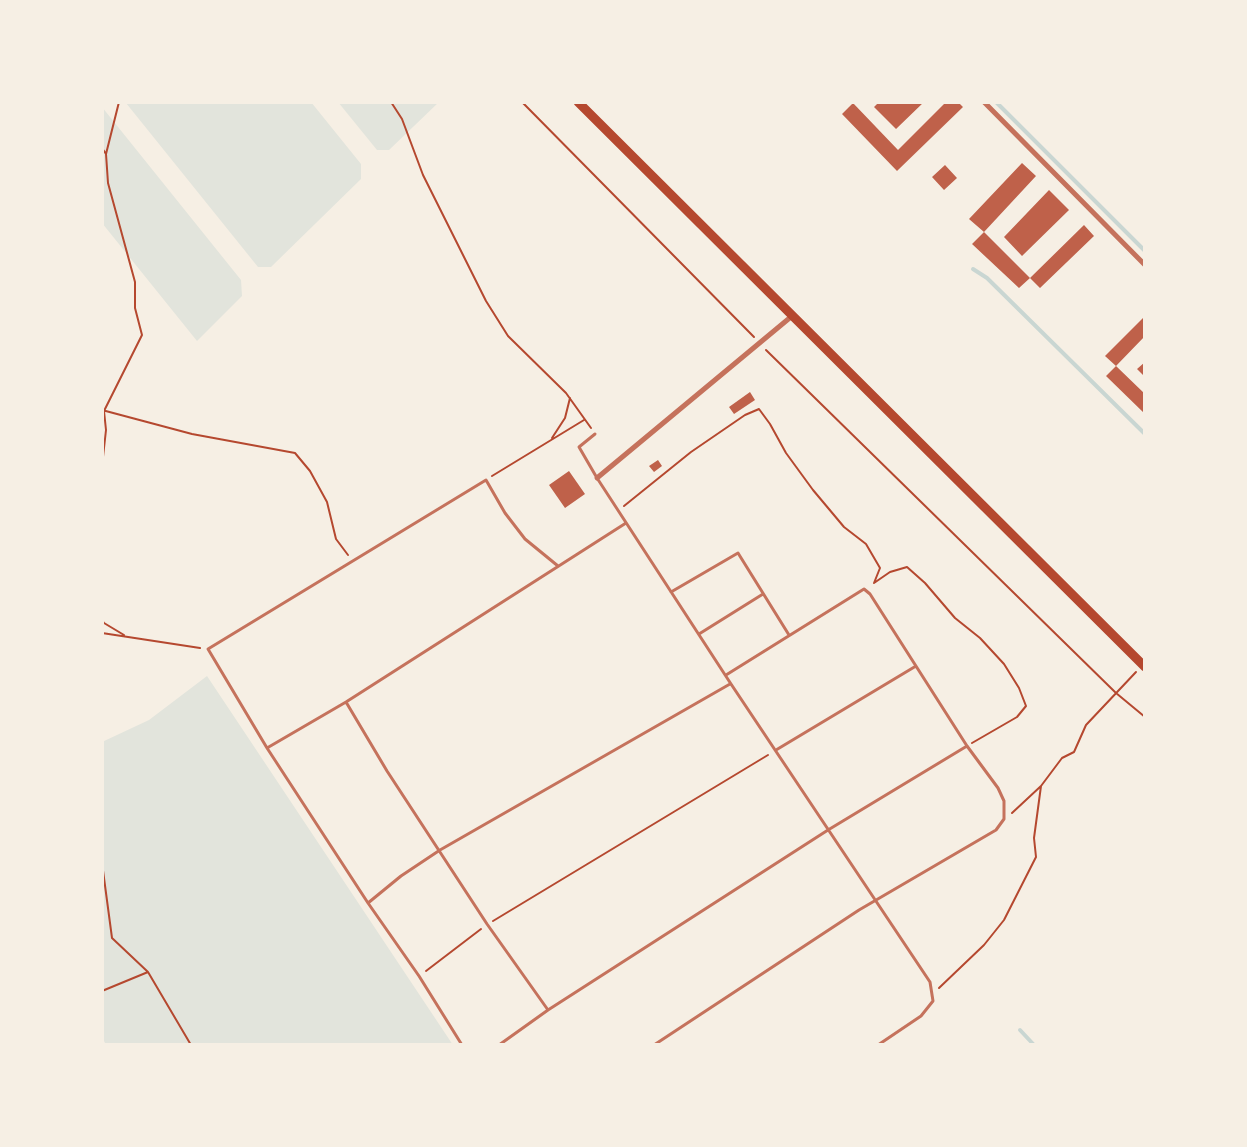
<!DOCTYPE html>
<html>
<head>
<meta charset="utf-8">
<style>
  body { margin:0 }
  #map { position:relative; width:1247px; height:1147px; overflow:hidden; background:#f6efe4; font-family:Karla,sans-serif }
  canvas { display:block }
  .frame { position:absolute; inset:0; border:104px solid #f6efe4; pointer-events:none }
</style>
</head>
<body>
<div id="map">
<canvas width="1247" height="1147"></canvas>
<div class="frame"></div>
</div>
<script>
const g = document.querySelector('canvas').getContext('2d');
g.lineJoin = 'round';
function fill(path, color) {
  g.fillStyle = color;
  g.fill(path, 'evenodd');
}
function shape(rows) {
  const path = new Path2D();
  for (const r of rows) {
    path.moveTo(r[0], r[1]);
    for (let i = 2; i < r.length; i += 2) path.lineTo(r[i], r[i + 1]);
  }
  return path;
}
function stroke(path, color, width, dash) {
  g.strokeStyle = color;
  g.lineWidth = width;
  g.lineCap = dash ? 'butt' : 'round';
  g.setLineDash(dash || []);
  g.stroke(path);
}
fill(shape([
  [311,102,361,164,361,179,271,267,258,267,126,103],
  [338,102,439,102,389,150,377,150],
  [102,107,241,280,242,296,197,341,102,223],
  [207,676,453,1045,106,1045,102,1037,102,742,149,720]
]), '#e2e4dc');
stroke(shape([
  [996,102,1145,251],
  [973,269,987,278,1145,434],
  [1020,1030,1034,1045]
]), '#c9d6d2', 4);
fill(shape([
  [879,102,924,102,896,129,874,107],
  [946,102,958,102,963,107,897,171,842,114,853,103,898,150],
  [1022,163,1036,176,984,232,969,219],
  [945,165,957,178,944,190,932,177],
  [1049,190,1069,210,1022,256,1004,237],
  [1084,225,1094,236,1040,288,1030,278,1019,288,972,244,984,232,1030,278],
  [1145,316,1145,336,1116,366,1105,356],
  [1145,362,1145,377,1137,369],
  [1116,366,1145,394,1145,414,1106,376],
  [750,392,755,400,734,414,729,407],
  [658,460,662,466,654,472,649,466],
  [569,471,585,494,565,508,549,485]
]), '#bf614a');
stroke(shape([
  [391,102,402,119,423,175,486,301,508,336,566,393,591,428],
  [522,102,754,337],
  [102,148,106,154,108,183,135,282,135,308,142,335,104,411,106,430,102,466],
  [106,154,119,102],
  [766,350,1116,693,1145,717],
  [102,410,192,434,295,453,310,471,327,502,336,539,348,555],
  [552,438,565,418,570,398],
  [492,476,584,420],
  [624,506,691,452,745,415,759,409,770,424,786,453,813,490,844,527,866,544,880,568,874,583],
  [874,583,890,572,907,567,925,583,955,618,980,638,1004,664,1019,688,1026,706,1017,717,972,743],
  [102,620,104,623,124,635],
  [102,633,200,648],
  [1012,813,1041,786],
  [102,863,112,938,148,972,191,1045],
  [493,921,768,755],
  [426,971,481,929],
  [939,988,984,945,1004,920,1036,857,1034,838,1041,786,1062,758,1074,752,1086,725,1136,672],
  [102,991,148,972]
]), '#b5482f', 2);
stroke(shape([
  [595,434,579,447,597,478,731,684,930,982,933,1001,921,1016,878,1045],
  [671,592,738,553,789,635],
  [699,634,763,594],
  [346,702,387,771,487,924,548,1010],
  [267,748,346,702,626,523],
  [776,750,916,666],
  [368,903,401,876,440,850,730,684],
  [462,1045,419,976,368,903,267,748,208,649,486,480,505,513,525,539,558,566],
  [499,1045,548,1010,828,830,967,746],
  [654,1045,859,910,996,830,1004,819,1004,801,998,788,967,746,870,594,864,589,726,675]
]), '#c5725c', 3);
stroke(shape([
  [984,102,1145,265],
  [597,478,792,316]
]), '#c5725c', 5);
stroke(shape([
  [578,102,1145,667]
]), '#b5482f', 9);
</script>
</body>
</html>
